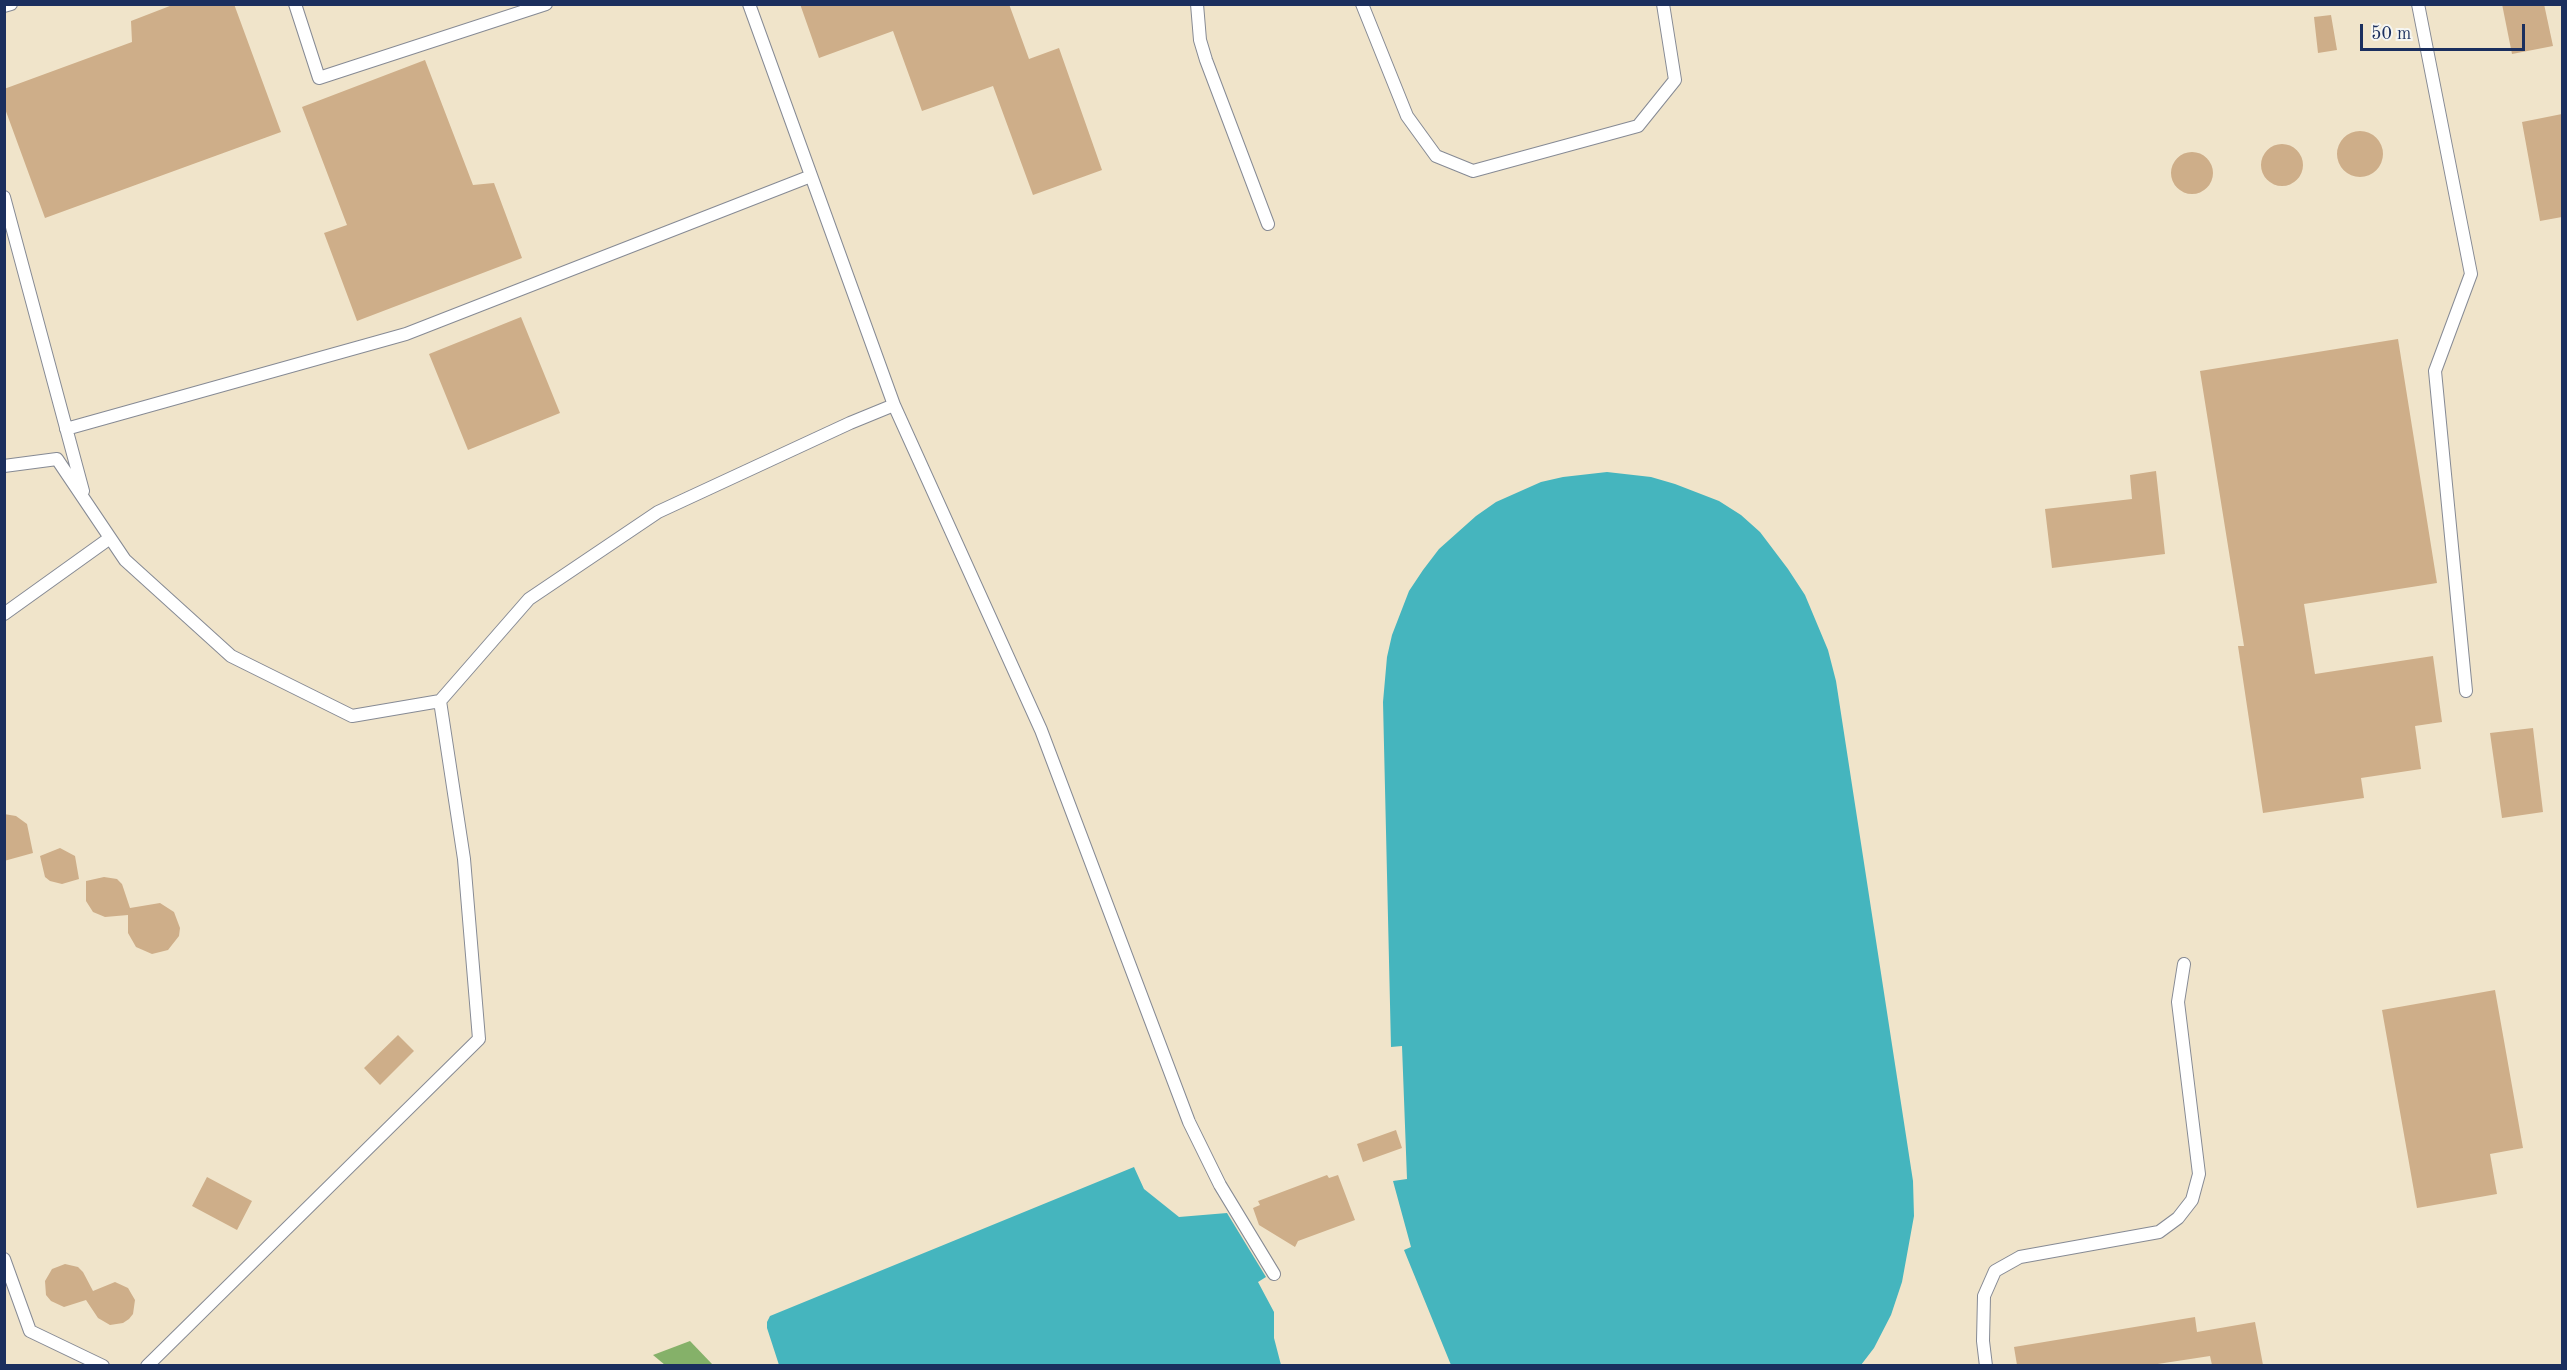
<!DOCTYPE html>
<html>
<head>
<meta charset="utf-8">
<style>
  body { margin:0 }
  #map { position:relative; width:2567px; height:1370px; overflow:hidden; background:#f0e4ca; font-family:"Old Standard TT",serif }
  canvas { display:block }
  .frame { position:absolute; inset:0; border:6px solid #1b2f5e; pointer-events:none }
  .scale { position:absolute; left:2360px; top:24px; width:165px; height:27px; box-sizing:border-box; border:3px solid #1b2f5e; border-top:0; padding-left:8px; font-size:18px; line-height:21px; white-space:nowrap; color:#1b2f5e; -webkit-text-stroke:4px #f6f6f2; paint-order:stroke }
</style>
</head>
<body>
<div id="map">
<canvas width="2567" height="1370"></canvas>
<div class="frame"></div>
<div class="scale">50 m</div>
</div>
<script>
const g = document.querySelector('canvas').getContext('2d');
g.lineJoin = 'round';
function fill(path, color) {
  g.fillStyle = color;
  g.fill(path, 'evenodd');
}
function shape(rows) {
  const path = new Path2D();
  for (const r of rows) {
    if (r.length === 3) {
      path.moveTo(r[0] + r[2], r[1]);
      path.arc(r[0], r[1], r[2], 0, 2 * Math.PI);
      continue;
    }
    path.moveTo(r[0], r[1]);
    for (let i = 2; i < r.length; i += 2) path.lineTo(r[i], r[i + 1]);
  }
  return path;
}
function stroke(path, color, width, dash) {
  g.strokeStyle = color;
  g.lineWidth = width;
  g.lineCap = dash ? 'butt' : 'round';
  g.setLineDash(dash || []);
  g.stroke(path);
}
fill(shape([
  [690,1341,713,1365,665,1365,653,1355]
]), '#85b169');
fill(shape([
  [1607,472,1651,477,1675,484,1719,501,1741,515,1760,532,1788,569,1805,595,1828,650,1836,681,1913,1181,1914,1216,1902,1282,1891,1315,1874,1348,1861,1365,1451,1365,1404,1250,1411,1247,1393,1181,1407,1179,1402,1046,1391,1047,1383,702,1387,657,1392,635,1409,591,1423,570,1439,549,1476,516,1496,502,1541,482,1563,477],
  [1134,1167,1144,1189,1179,1217,1227,1213,1266,1277,1258,1282,1274,1312,1274,1338,1281,1365,779,1365,767,1328,767,1322,770,1316]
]), '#45b5be');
fill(shape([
  [175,4,234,4,281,132,45,218,4,106,4,89,132,42,131,21],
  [800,4,1009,4,1029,59,1059,48,1102,170,1033,195,993,86,922,111,893,31,819,58],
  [2502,4,2544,4,2553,46,2512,54],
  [2331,15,2337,50,2318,53,2314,17],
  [425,60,473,185,494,183,522,258,357,321,324,233,347,225,302,107],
  [2562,114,2562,217,2540,221,2522,122],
  [2360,154,23],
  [2282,165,21],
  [2192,173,21],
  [521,317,560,413,468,450,429,354],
  [2398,339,2437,583,2304,604,2315,674,2433,656,2442,722,2415,726,2421,769,2361,778,2364,798,2263,813,2238,646,2244,646,2200,371],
  [2156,471,2165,554,2052,568,2045,509,2132,499,2130,475],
  [2533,728,2543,812,2502,818,2490,733],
  [4,814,16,816,27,824,33,853,4,861],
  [60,848,75,856,79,879,62,884,50,881,45,877,40,856],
  [104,877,117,879,122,884,130,908,160,903,174,912,180,928,179,936,168,950,152,954,136,947,128,933,128,915,105,917,93,912,86,901,86,881],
  [2495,990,2523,1148,2490,1154,2497,1194,2417,1208,2382,1010],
  [398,1035,414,1051,380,1085,364,1068],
  [1396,1130,1402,1148,1363,1162,1357,1144],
  [1327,1175,1329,1178,1338,1175,1355,1220,1298,1241,1295,1247,1259,1225,1253,1208,1260,1205,1258,1201],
  [207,1177,252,1201,237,1230,192,1206],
  [65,1264,78,1267,83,1272,93,1291,115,1282,128,1288,135,1300,133,1314,129,1319,123,1323,110,1325,98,1318,86,1300,64,1307,51,1301,46,1295,45,1281,52,1269],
  [2195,1317,2197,1332,2255,1322,2263,1365,2212,1365,2210,1356,2151,1365,2017,1365,2014,1347]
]), '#ceae89');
const service = shape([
  [295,4,319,78,546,4],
  [749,4,894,405],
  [1197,4,1200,40,1206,60,1268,224],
  [1362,4,1407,116,1436,156,1473,171,1638,126,1675,80,1663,4],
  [2418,4,2471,274,2435,371,2466,691],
  [4,6,11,4],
  [4,197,83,491],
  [66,429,406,334,811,176],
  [4,466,57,459,125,560,231,656,352,716,440,701,529,599,658,512,850,423,894,405,1041,730,1189,1122,1220,1185,1274,1274],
  [4,614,110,538],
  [4,1259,30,1331,103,1366],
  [147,1366,479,1039,464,859,440,701],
  [1986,1366,1983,1341,1984,1296,1995,1271,2020,1257,2159,1232,2178,1218,2192,1200,2199,1174,2178,1002,2184,964]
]);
stroke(service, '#868a94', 14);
stroke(service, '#fff', 12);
</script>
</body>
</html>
